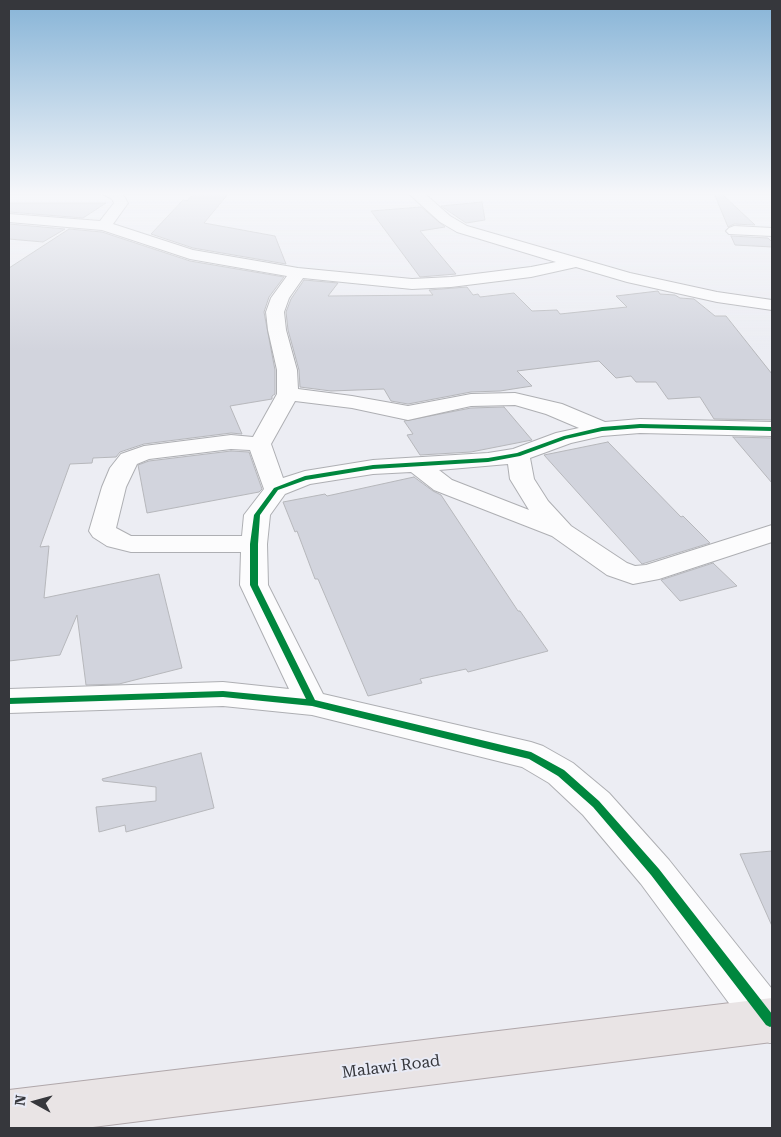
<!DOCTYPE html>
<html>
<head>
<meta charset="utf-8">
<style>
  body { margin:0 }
  #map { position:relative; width:781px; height:1137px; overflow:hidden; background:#ecedf3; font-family:"Roboto Serif",serif }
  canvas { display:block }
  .frame { position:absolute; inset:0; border:10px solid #36373c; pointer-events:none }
  .north { position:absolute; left:10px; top:1077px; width:50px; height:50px; -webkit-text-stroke:4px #e9ebf6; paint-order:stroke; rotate:277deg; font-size:14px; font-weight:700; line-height:20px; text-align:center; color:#36373c }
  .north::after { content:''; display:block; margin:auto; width:18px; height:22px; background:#36373c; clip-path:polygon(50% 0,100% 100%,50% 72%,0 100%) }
</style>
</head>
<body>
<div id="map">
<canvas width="781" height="1137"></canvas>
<div class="frame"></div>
<div class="north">N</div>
</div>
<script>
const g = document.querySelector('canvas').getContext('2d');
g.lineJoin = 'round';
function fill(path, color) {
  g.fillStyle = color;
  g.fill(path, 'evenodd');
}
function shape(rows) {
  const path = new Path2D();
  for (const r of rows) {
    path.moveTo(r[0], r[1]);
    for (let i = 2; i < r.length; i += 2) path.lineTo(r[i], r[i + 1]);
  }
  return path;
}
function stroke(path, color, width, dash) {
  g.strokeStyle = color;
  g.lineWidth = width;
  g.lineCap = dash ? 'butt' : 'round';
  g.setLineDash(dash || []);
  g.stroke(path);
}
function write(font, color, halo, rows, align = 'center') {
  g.font = font + ' "Roboto Serif",serif';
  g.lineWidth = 4;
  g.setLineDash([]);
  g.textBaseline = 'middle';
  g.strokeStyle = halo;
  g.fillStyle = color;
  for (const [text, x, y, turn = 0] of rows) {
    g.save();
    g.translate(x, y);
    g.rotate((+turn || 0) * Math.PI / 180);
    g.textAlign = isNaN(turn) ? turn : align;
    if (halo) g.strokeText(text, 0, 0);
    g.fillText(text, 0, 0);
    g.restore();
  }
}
const building = shape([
  [194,193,229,193,204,223,275,236,286,264,193,248,151,234,183,200,187,201,194,193],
  [714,193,721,193,755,225,734,224,728,227,714,193],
  [482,202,485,220,466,223,441,206,482,202],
  [9,203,106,203,83,218,9,212,9,203],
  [421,207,445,227,420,231,456,274,420,277,371,211,421,207],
  [9,224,65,229,43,242,9,239,9,224],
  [69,229,102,232,190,261,284,277,269,297,264,312,275,370,275,394,272,396,272,399,230,406,242,434,231,433,144,444,120,452,116,457,93,458,92,463,70,464,40,547,49,546,44,598,159,574,182,668,119,684,86,685,77,615,60,655,9,661,9,268,69,229],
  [731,236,768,238,772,242,772,247,735,245,731,236],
  [304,280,338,283,328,296,433,295,429,290,467,287,473,295,478,294,480,297,514,293,532,311,557,310,560,314,627,307,616,296,658,291,660,294,675,295,680,298,694,299,715,316,726,316,772,374,772,420,714,419,700,397,668,399,656,382,636,382,631,376,616,378,599,361,517,371,532,386,500,391,471,392,408,404,391,401,384,389,331,391,300,387,299,370,288,330,286,312,291,299,304,280],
  [504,407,532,440,471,452,420,455,407,435,413,434,404,421,471,408,504,407],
  [733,437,772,438,772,483,733,437],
  [608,442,681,517,683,516,710,543,642,564,544,455,608,442],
  [231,451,249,452,262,489,259,492,147,513,138,465,149,461,231,451],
  [414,477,433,491,441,495,518,611,520,611,548,651,468,672,466,669,420,679,422,683,368,696,318,579,315,579,297,531,295,532,283,502,325,494,327,496,414,477],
  [713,563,737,586,680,601,661,580,713,563],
  [201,753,214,808,126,832,125,825,99,832,96,807,156,801,156,787,103,781,102,779,201,753],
  [772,851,772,926,740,854,772,851]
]);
fill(building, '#d2d4dd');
stroke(building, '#b6b7bb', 1);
const minor = shape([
  [101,193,122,193,128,203,113,224,193,250,298,268,412,279,451,277,531,267,556,262,457,232,440,222,408,193,424,193,450,216,467,226,630,273,717,292,772,300,772,310,717,302,627,282,576,267,531,277,451,287,412,289,303,278,289,298,284,312,286,330,297,370,298,389,352,396,408,406,471,394,515,393,562,404,605,422,640,419,772,422,772,436,640,433,602,436,571,443,530,458,534,479,548,501,571,526,627,563,635,566,646,565,772,525,772,542,659,579,633,584,607,575,552,536,434,490,411,472,373,474,310,484,285,494,270,515,267,544,268,585,323,694,531,742,543,746,573,763,609,793,669,860,772,989,772,1042,770,1043,754,1037,641,884,583,815,549,783,522,767,312,715,223,706,9,713,9,689,223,682,289,689,240,585,241,552,131,552,107,546,93,537,89,531,102,487,110,468,121,454,144,446,231,435,253,437,277,394,277,370,268,330,266,312,271,298,287,276,190,259,102,230,9,222,9,214,100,221,114,203,112,199,101,193],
  [295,401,352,408,408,420,471,406,515,405,546,414,579,428,556,433,513,449,488,453,373,460,305,471,283,478,271,444,295,401],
  [231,449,250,450,264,489,244,515,242,536,131,536,116,528,126,487,137,464,149,459,231,449],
  [508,464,510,479,529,510,452,480,439,470,508,464],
  [734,226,772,228,772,236,729,234,726,231,729,228,734,226]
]);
const major = shape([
  [772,998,772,1042,85,1128,9,1128,9,1090,772,998]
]);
stroke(minor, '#aeafb3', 2);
stroke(major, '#b0a7aa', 2);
fill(minor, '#fcfcfd');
fill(major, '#e9e4e5');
fill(shape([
  [640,424,772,427,772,431,640,428,602,431,566,439,520,456,488,462,373,469,306,480,278,490,260,515,258,544,258,585,315,700,531,752,564,770,599,801,659,869,772,1014,772,1026,770,1027,766,1025,651,875,593,807,558,776,529,759,312,706,223,697,9,704,9,698,223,691,306,699,250,585,250,544,254,515,274,488,305,476,373,465,488,458,517,453,564,436,602,427,640,424]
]), '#00873e');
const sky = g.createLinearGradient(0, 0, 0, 352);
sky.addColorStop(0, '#87b4d7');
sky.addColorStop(0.55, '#f6f7fa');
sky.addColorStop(1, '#f6f7fa00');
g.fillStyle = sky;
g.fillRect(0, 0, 781, 352);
write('16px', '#36373c', '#e9ebf6', [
  ["Malawi Road",391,1067,-7]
]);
</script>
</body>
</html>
